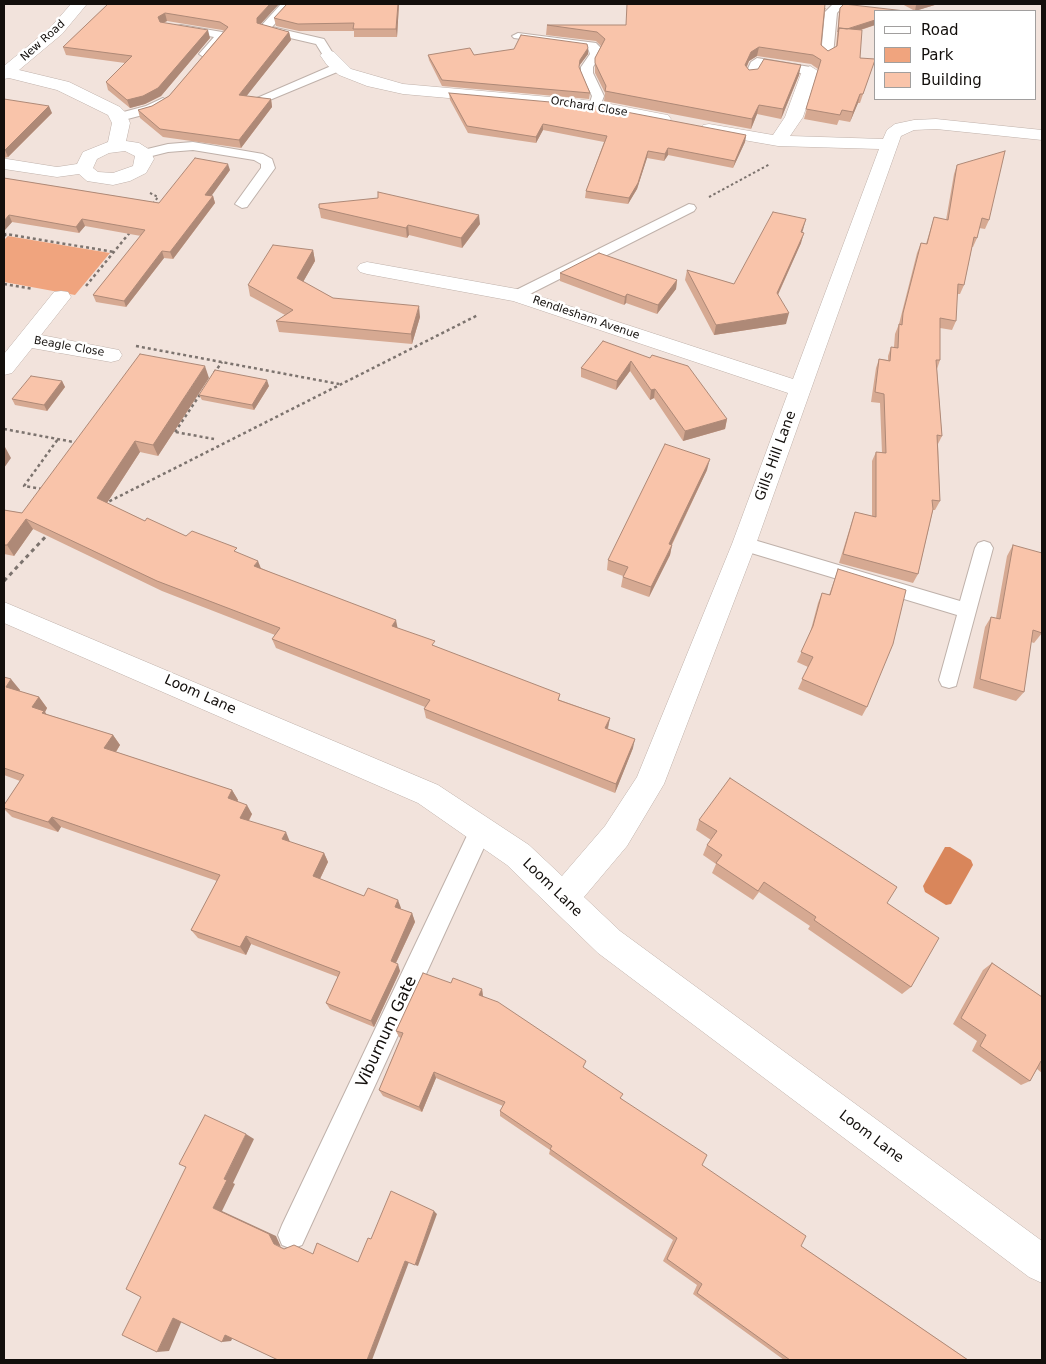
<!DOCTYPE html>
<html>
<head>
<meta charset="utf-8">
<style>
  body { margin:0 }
  #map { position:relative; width:1046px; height:1364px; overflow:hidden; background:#f2e3dc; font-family:"DejaVu Sans",sans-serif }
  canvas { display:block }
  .frame { position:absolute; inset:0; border:5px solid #130f0c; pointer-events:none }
  .legend { position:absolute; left:874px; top:10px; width:162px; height:90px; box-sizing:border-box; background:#fff; border:1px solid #a19f9e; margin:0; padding:6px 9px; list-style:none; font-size:15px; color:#130f0c }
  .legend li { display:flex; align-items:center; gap:10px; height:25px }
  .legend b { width:25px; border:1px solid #a19f9e }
</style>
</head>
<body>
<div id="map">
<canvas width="1046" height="1364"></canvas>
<div class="frame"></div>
<ul class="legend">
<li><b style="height:6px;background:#fff"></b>Road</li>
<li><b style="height:14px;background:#f0a47e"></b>Park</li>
<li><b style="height:14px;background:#f9c4aa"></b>Building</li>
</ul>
</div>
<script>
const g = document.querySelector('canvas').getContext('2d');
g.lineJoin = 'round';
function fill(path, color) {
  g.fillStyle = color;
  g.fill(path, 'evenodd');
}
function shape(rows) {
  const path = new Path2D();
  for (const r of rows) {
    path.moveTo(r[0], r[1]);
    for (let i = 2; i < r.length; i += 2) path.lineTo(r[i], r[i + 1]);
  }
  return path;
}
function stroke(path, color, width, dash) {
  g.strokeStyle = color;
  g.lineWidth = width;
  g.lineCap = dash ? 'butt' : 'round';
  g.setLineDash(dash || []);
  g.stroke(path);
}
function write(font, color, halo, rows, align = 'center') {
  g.font = font + ' "DejaVu Sans",sans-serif';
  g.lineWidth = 5;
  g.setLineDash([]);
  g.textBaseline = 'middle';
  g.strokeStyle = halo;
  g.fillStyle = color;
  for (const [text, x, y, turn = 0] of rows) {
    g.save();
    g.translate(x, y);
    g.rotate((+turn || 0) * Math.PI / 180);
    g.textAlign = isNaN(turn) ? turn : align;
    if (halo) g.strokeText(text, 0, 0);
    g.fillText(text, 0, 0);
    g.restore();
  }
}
fill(shape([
  [8,236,110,253,75,295,4,282,4,240]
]), '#f0a47e');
fill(shape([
  [945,847,950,847,971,860,973,865,951,904,946,905,925,892,923,886]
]), '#d9865b');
const lane = shape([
  [281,4,293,4,272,27,324,39,334,55,332,57,324,57,316,44,260,31,260,27,281,4],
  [833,4,845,4,837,13,833,55,827,59,821,55,825,12,833,4],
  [181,25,222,32,228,35,209,56,205,58,199,54,214,37,177,30,177,26,181,25],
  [518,33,596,43,603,50,593,67,593,73,604,96,599,109,595,110,589,106,592,96,581,73,581,67,590,54,588,48,514,38,512,36,518,33],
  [757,58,810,67,816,71,810,75,761,66,755,78,747,78,745,75,751,62,757,58],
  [338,63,342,64,342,70,260,104,252,104,250,101,338,63],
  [163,98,169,102,154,112,120,121,114,117,116,114,146,106,163,98],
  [193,142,263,154,272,159,275,168,247,207,242,208,235,204,261,168,261,164,254,160,193,150,168,152,144,158,137,154,139,151,168,144,193,142],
  [689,204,694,205,696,208,694,211,522,298,512,298,510,295,512,292,689,204],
  [744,537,960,601,975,548,978,543,984,541,990,543,993,548,956,686,949,688,942,686,939,680,957,615,738,549,735,544,738,539,744,537],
  [481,820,489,823,492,830,302,1245,292,1249,282,1245,278,1235,282,1225,473,823,481,820]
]);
const street = shape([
  [71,4,87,4,62,34,19,70,69,82,120,107,126,113,130,123,126,141,139,143,150,150,154,159,146,173,130,181,113,185,87,181,79,174,57,177,4,169,4,159,7,159,57,167,77,164,83,152,108,142,112,123,108,115,57,90,9,78,4,79,4,66,50,28,71,4],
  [125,151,135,156,133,166,113,173,98,172,93,168,97,159,109,153,125,151],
  [328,50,334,52,351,69,403,84,595,101,662,114,668,115,671,119,668,123,662,124,595,111,403,94,367,86,339,75,327,65,320,55,328,50],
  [810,66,818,71,803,117,790,136,883,139,887,130,895,124,914,120,936,119,1042,130,1042,140,936,129,914,130,901,136,756,544,664,784,627,846,584,897,620,931,1042,1241,1042,1283,1029,1277,598,953,507,865,418,803,4,623,4,602,438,785,529,845,562,876,605,826,637,777,732,544,788,393,513,301,367,274,360,272,357,268,360,264,367,262,517,289,793,379,879,149,778,146,709,134,703,133,700,129,703,125,709,124,773,135,785,117,802,71,810,66],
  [61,291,68,292,71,297,41,335,119,350,122,355,119,360,111,362,32,348,12,373,4,375,4,354,54,292,61,291]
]);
stroke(lane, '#bfb1aa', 2);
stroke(street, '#bfb1aa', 1);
stroke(shape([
  [150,193,158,197,152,205],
  [709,197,770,164]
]), '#7c736e', 2, [2.5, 2.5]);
stroke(shape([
  [4,236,6,234,114,252],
  [4,284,33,289],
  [86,286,131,231],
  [136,346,339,384],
  [214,373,222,362],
  [4,429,79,443],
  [170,431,214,439],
  [175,432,201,393],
  [42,489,24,486,58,439],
  [104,504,478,315]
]), '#7c736e', 2.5, [3, 3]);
stroke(shape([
  [4,581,48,534]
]), '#7c736e', 3, [4, 4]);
fill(lane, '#fff');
fill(street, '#fff');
fill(shape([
  [108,4,279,4,260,24,289,32,291,40,246,96,271,99,272,107,241,148,163,137,140,118,138,110,152,106,169,96,224,31,222,30,167,21,164,23,210,38,161,96,145,104,130,108,108,90,106,82,125,63,66,55,63,47],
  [287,4,399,4,397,37,354,37,354,31,299,31,276,26,274,18],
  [902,4,938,4,915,11],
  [826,8,825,10,821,45,828,51,836,47,839,14,840,8,875,11,875,25,861,30,860,58,875,60,872,68,860,103,858,103,850,122,839,120,837,125,804,119,818,69,811,64,757,56,749,61,747,67,749,70,799,75,781,119,757,114,751,129,604,101,605,93,595,73,595,58,601,46,596,41,546,35,547,25,626,25],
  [588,48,588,54,579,66,579,67,590,93,589,99,442,86,429,60,428,55,474,55],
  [449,93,746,135,745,142,733,168,668,155,664,161,647,158,637,189,628,204,585,198,586,191,604,142,543,130,536,143,468,133,450,100],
  [4,99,52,113,8,157,4,158],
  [957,165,989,220,985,229,979,228,977,238,973,247,972,247,964,285,960,294,957,294,956,321,952,330,940,328,940,360,937,369,942,436,938,444,940,501,935,510,933,510,918,574,913,583,839,563,852,521,855,512,872,516,872,461,876,452,882,453,880,403,871,402,876,368,879,359,888,360,888,356,891,347,894,347,895,334,899,324,917,253,921,243,926,244,934,217,946,220,954,174],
  [230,170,211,196,213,196,215,203,173,259,164,258,126,307,96,302,93,295,141,236,85,226,79,233,12,222,4,231,4,178,159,203],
  [319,208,480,224,462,248,409,235,407,238,321,218],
  [803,230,802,232,801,243,778,295,786,324,714,335,685,280,687,270,734,284],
  [313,250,315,261,303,282,333,298,420,317,412,344,279,332,276,321,285,315,250,296,248,285],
  [560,273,677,280,676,289,657,314,626,303,624,305,560,281],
  [603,341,727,419,725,429,683,441,654,398,650,400,630,371,616,390,581,377,581,368],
  [209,378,158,456,140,452,107,503,145,521,186,536,238,553,261,568,397,628,435,646,560,700,610,718,608,729,633,748,615,793,426,718,424,709,425,707,276,648,272,639,275,635,162,591,33,529,14,556,4,554,4,510,22,513],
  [62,381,65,387,47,411,15,405,12,399],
  [269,386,254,410,202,400,199,395],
  [707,470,672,545,670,555,649,597,621,587,623,576,607,570,608,560],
  [1013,545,1042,633,1034,643,1031,642,1024,692,1016,701,973,688,985,627,991,617,996,618,1007,556],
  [838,569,867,707,862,716,798,689,808,667,797,662,810,633,818,603,822,593,829,595],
  [4,677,20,690,19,691,39,697,47,708,45,712,46,714,113,735,120,745,116,752,232,790,238,800,237,801,252,814,249,821,290,842,324,853,328,862,320,879,364,896,401,908,400,909,412,913,415,922,396,963,400,971,374,1027,330,1009,326,1003,338,977,251,944,246,955,198,938,191,930,217,881,61,827,58,832,12,817,4,809,4,805,20,781,4,775],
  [699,820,887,903,911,987,902,994,808,929,810,926,759,892,753,900,712,873,716,864,703,855,707,845,711,840,696,830],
  [992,963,1042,997,1042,1073,1037,1069,1030,1081,1021,1085,972,1051,977,1041,953,1024,983,970],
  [451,983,482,989,483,996,584,1068,801,1246,968,1360,784,1360,693,1294,697,1285,663,1261,673,1240,549,1154,550,1150,500,1116,500,1111,503,1106,436,1078,422,1112,383,1096,379,1090,401,1038,399,1037,396,1031]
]), '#d6a992');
fill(shape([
  [270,4,279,4,259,26,257,23,257,18],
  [398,4,399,4,397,37,396,29],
  [920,4,938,4,915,11,916,5],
  [165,13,167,21,160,24,158,17],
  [875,20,875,25,838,37,839,32],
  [208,30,210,38,161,96,145,104,130,108,127,100],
  [289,32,291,40,241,103,239,95],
  [759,47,757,56,749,61,743,74,745,65,751,52],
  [588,48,588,54,579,66,580,60],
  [801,65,799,75,781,119,783,109],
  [860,94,858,103,850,122,853,112],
  [271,99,272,107,241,148,239,140],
  [759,105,757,114,751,129,752,119],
  [49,106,52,113,8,157,5,150],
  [543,124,543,130,536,143,536,137],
  [746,135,745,142,733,168,735,161],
  [668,148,668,155,664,161,665,154],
  [648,151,647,158,637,189,628,204,629,198],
  [228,164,230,170,207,202,205,195],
  [213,196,215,203,173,259,170,252],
  [9,215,12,222,4,231,4,221],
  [479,215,480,224,462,248,461,238],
  [82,219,85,226,79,233,76,227],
  [806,219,803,230,798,242,801,232],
  [408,225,409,235,407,238,406,228],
  [804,233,801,243,774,303,777,293],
  [313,250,315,261,299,289,297,278],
  [162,251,164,258,126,307,124,301],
  [677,280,676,289,657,314,658,305],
  [627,294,626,303,624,305,625,297],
  [419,306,420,317,412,344,411,334],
  [789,313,786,324,714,335,716,325],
  [631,361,630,371,616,390,617,381],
  [205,366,209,378,158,456,153,445],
  [267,380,269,386,254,410,252,405],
  [62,381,65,387,47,411,44,405],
  [655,389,654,398,650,400,651,390],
  [727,419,725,429,683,441,685,431],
  [135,441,140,452,103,509,97,498],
  [5,447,11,458,4,468,4,448],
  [710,459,707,470,667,554,669,544],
  [26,519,33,529,14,556,7,545],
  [672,545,670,555,649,597,651,587],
  [258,561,262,571,254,566],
  [396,620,398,630,392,626],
  [11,679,20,690,15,698,6,687],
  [39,697,47,708,45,712,52,722,32,707],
  [610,718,608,727,604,737,605,728],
  [113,735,120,745,112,758,104,748],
  [635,739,633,748,615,793,616,784],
  [232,790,238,800,233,808,228,798],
  [247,805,252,814,245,827,240,818],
  [52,817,61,827,58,832,48,822],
  [286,832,290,842,282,839],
  [324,853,328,862,317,885,313,876],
  [398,900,401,908,398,915,395,907],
  [412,913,415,922,393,969,391,961],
  [246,936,251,944,246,955,240,947],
  [398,964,400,971,374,1027,371,1021],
  [482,989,483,997,479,995],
  [434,1072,436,1078,422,1112,419,1107],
  [246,1134,254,1139,233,1183,235,1184,222,1211,276,1236,281,1247,291,1251,274,1244,213,1208,224,1179],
  [434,1211,437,1214,418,1266,415,1265],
  [405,1261,409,1262,372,1360,367,1360],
  [173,1318,183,1318,169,1351,157,1352],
  [225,1335,234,1335,231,1341,222,1342]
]), '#ae8977');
const building = shape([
  [108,4,270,4,257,18,257,23,289,32,239,95,271,99,239,140,160,129,138,110,152,106,169,96,228,27,220,22,165,13,158,17,160,22,208,30,158,88,143,96,127,100,106,82,132,56,63,47,108,4],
  [287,4,398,4,396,29,353,29,354,23,298,24,274,18,287,4],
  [627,4,825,4,821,45,828,51,837,46,839,28,862,30,860,58,875,59,875,60,863,94,860,94,853,112,842,110,840,115,806,109,821,60,813,55,759,47,751,52,745,65,749,70,758,69,764,59,801,65,783,109,759,105,752,119,605,91,606,86,595,63,595,58,605,39,597,32,547,25,626,25,627,4],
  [844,4,905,11,875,11,875,20,847,29,839,28,838,32,840,8,844,4],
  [521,35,587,44,588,48,580,60,579,67,590,93,442,80,428,55,470,48,474,55,514,49,521,35],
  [449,93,595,106,746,135,735,161,668,148,665,154,648,151,638,183,629,198,586,191,607,136,543,124,536,137,467,126,449,93],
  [4,99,49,106,4,151,4,99],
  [1005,151,989,220,982,218,977,238,974,237,964,285,958,284,956,321,940,318,940,360,936,360,942,436,937,435,940,501,932,500,933,509,918,574,843,554,855,512,876,517,876,452,886,453,884,394,875,392,879,359,890,361,891,347,898,348,899,324,902,325,903,313,921,243,927,244,934,217,948,220,957,165,1005,151],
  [195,158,228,164,205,195,213,196,170,252,162,251,124,301,93,295,145,230,82,219,76,227,9,215,4,221,4,178,159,203,195,158],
  [378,192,479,215,461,238,408,225,406,228,319,208,319,204,378,198,378,192],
  [773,212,806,219,801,232,804,233,777,293,789,313,716,325,687,270,734,284,773,212],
  [273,245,313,250,297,278,333,298,419,306,411,334,276,321,293,310,248,285,273,245],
  [599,253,677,280,658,305,627,294,625,297,560,273,599,253],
  [603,341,650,358,652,355,688,366,727,419,685,431,655,389,651,390,631,361,617,381,581,368,603,341],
  [140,354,205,366,153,445,135,441,97,498,145,521,147,518,186,536,192,531,237,548,234,551,258,561,254,566,396,620,392,626,435,641,432,645,560,694,558,700,610,718,605,728,635,739,616,784,424,709,430,700,272,639,280,628,157,581,26,519,7,545,4,545,4,510,22,513,140,354],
  [215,370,267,380,252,405,199,395,215,370],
  [31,376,62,381,44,405,12,399,31,376],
  [665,444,710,459,669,544,672,545,651,587,623,577,628,567,608,560,665,444],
  [1013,545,1042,553,1042,633,1033,630,1024,692,980,679,991,617,1000,619,1013,545],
  [838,569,906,590,893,644,867,707,802,679,813,657,801,652,813,626,822,593,830,595,838,569],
  [4,677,11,679,6,687,39,697,32,707,44,711,42,713,113,735,104,748,232,790,228,798,247,805,240,818,286,832,282,839,324,853,313,876,364,896,368,888,398,900,395,907,412,913,391,961,398,964,371,1021,326,1003,340,972,246,936,240,947,191,930,220,875,52,817,48,822,4,808,4,805,24,775,4,768,4,677],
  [730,778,897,887,887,903,939,938,911,987,814,920,816,917,764,882,758,891,716,863,722,855,707,845,717,831,699,820,730,778],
  [992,963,1042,997,1042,1061,1041,1061,1030,1081,980,1046,986,1035,961,1018,992,963],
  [423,973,451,983,453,978,482,989,479,995,498,1002,586,1061,583,1067,623,1094,620,1098,707,1155,702,1165,806,1236,801,1246,968,1360,790,1360,697,1293,702,1284,667,1259,677,1238,550,1149,552,1146,500,1111,505,1102,434,1072,419,1107,379,1090,403,1033,396,1031,423,973],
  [205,1115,246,1134,224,1179,227,1180,213,1208,269,1234,274,1244,284,1249,294,1245,313,1254,317,1243,358,1262,368,1238,371,1239,391,1191,434,1211,415,1265,405,1261,367,1360,278,1360,225,1335,222,1342,173,1318,157,1352,122,1335,141,1297,126,1289,186,1167,179,1164,205,1115]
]);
fill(building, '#f9c4aa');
stroke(building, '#ae8977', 1);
write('11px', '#130f0c', '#fff', [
  ["New Road",43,41,-42],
  ["Orchard Close",589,107,9],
  ["Rendlesham Avenue",586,318,19],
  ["Beagle Close",69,347,10]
]);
write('14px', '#130f0c', '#fff', [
  ["Gills Hill Lane",776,456,-70],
  ["Loom Lane",200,695,24],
  ["Loom Lane",552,888,44],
  ["Loom Lane",871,1137,37]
]);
write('16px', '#130f0c', '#fff', [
  ["Viburnum Gate",387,1032,-65]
]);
</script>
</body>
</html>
